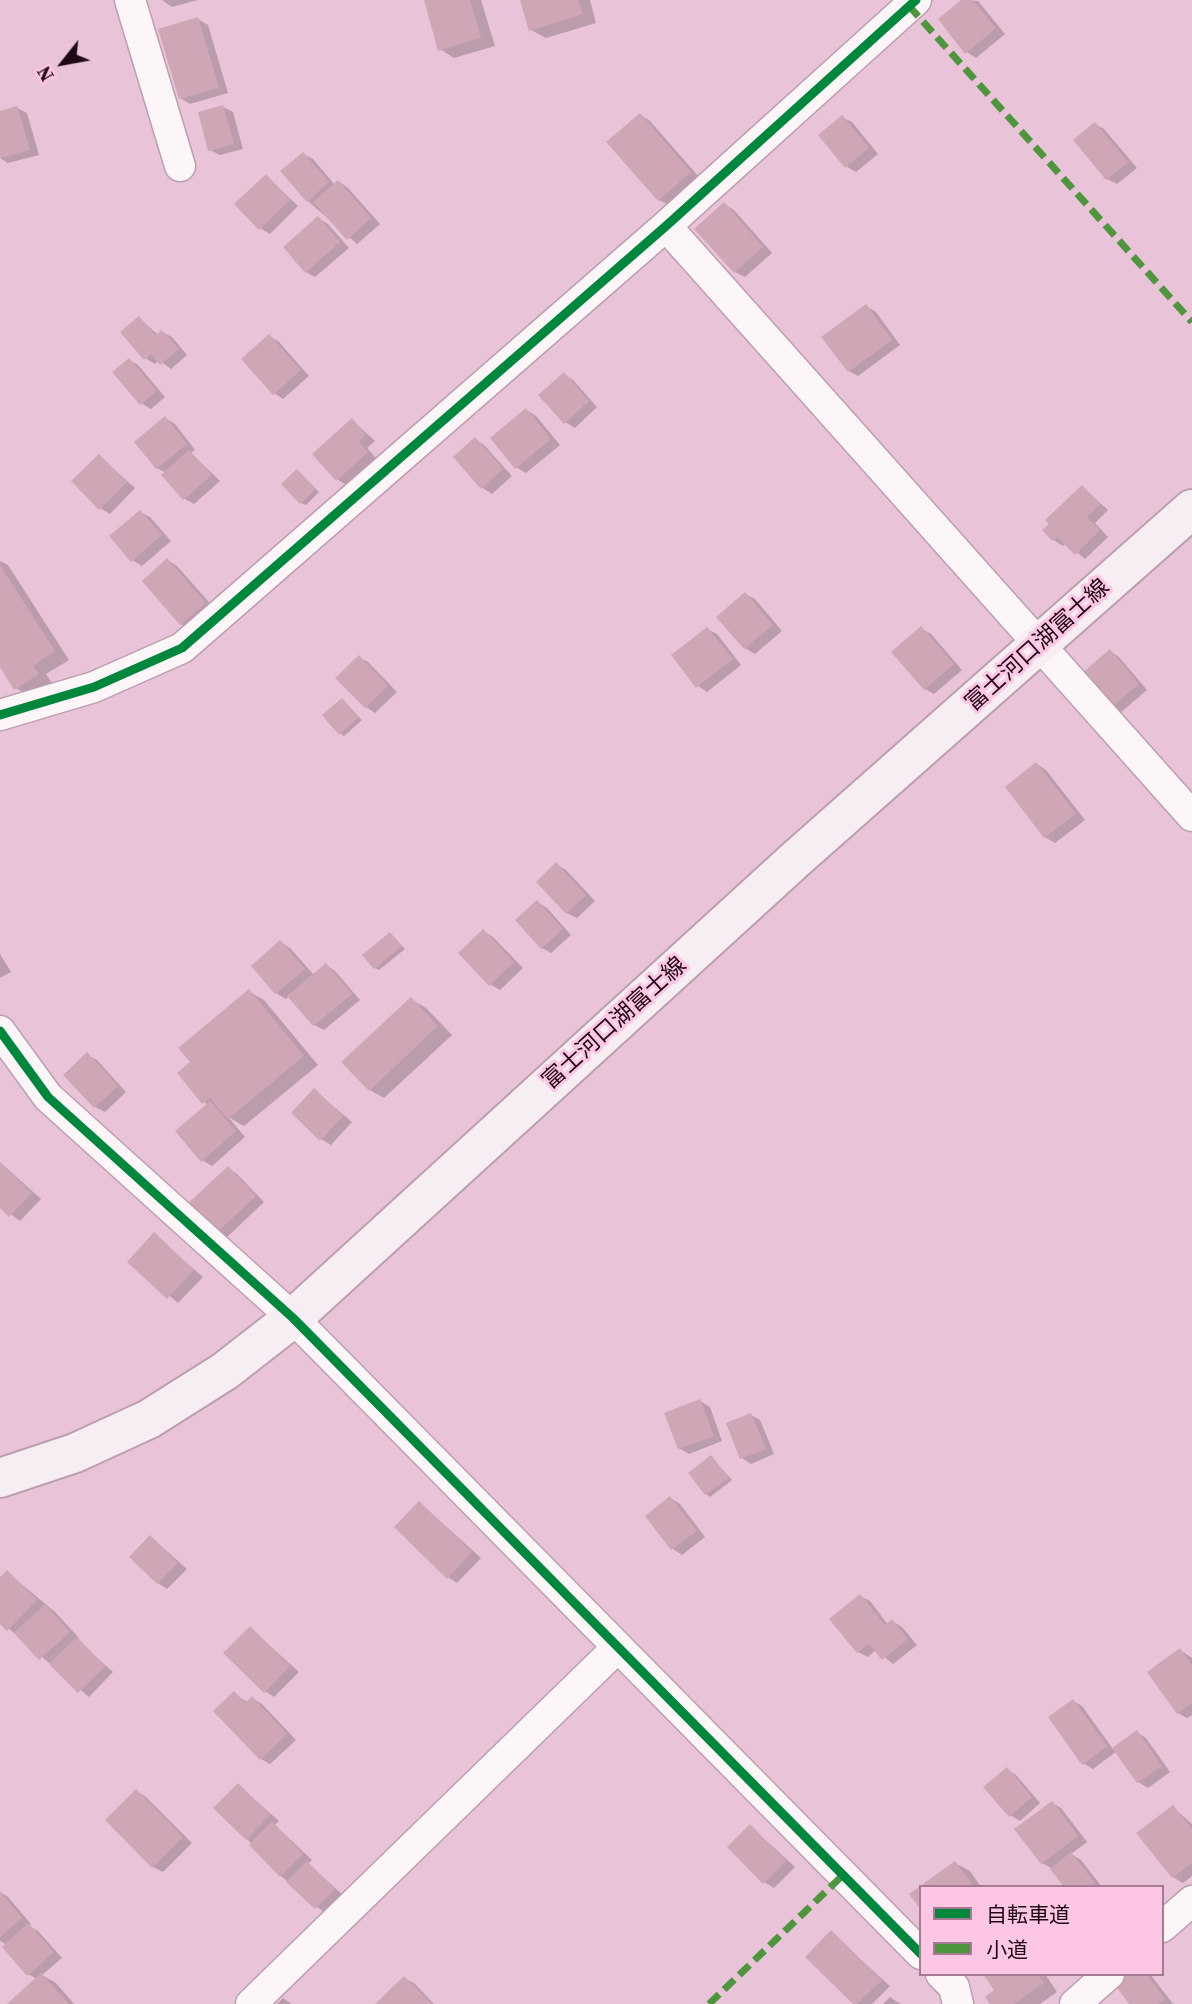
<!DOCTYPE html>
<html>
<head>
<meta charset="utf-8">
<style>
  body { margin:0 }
  #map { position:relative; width:1192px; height:2004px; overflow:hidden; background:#e9c3d8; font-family:"Source Serif 4","Noto Sans JP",serif }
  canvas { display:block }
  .legend { position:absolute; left:919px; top:1885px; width:245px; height:91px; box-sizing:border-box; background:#fdc6e4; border:2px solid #a57a92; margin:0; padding:9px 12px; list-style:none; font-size:21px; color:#200917 }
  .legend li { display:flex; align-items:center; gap:14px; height:35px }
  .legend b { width:35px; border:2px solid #a57a92 }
  .north { position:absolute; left:28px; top:28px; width:70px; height:70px; -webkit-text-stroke:5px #fdc6e4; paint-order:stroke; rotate:239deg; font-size:19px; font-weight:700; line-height:28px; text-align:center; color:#200917 }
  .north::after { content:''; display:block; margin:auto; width:24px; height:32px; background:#200917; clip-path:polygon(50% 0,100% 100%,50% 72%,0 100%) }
</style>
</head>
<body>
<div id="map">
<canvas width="1192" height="2004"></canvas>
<ul class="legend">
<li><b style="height:9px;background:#00873e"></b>自転車道</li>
<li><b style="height:9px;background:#4d963d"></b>小道</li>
</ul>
<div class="north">N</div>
</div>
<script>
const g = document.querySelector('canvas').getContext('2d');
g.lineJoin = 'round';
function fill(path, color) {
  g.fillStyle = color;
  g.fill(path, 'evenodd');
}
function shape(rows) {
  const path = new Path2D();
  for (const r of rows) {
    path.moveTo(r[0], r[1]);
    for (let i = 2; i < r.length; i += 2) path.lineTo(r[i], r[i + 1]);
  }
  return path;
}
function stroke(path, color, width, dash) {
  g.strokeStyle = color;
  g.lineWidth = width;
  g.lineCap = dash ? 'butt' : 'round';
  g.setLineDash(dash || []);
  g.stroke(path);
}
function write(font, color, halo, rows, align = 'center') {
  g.font = font + ' "Source Serif 4","Noto Sans JP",serif';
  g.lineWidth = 6;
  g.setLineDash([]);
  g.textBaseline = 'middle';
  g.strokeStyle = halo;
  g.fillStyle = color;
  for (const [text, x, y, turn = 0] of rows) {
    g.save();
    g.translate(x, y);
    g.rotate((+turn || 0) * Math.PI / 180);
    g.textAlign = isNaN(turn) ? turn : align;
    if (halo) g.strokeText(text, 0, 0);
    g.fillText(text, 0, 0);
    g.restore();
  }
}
fill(shape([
  [162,0,198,0,172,7],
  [425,0,481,0,495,46,454,58,440,49],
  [522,0,590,0,596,23,546,38,531,30],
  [963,0,978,1,1005,34,976,58,967,52],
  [198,19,208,25,228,93,190,104,180,98],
  [223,107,233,112,243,149,220,155,210,150],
  [17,108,27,113,39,155,8,163,0,158,0,113],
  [640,115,649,120,700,178,669,205,659,200],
  [842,117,852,122,878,154,856,172,847,167],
  [1095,124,1104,129,1137,168,1117,184,1107,179,1075,141],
  [303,154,313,159,335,185,339,182,348,188,380,224,357,244,308,201],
  [266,176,298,206,270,234,260,228],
  [724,204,734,210,772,253,745,277,735,272],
  [318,218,328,224,349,248,315,277,306,272],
  [866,306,876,312,900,345,858,376,849,371],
  [139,318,158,335,162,332,172,337,187,355,171,369,159,360,155,364,145,358],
  [269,336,279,342,309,376,283,399,274,393],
  [129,360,138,365,165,397,151,409,141,403],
  [564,374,573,380,597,407,575,428,565,422],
  [526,410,536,416,560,445,526,473,516,467],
  [165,418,175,424,195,450,191,453,220,481,194,504,185,499,164,475,166,473,157,468],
  [352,420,375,441,367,448,376,458,346,485,337,479],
  [475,439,484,445,512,476,492,494,483,488,455,457],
  [99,456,135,488,110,514,100,508],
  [298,471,319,492,306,505,301,503],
  [1082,487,1108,510,1095,523,1108,537,1085,559,1066,543,1063,546,1054,540,1044,530],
  [140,512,150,517,171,541,142,566,132,560],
  [168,560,177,566,215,609,191,630,181,624,144,581],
  [0,561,8,565,69,660,46,674,52,683,30,697,16,688,0,664],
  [745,594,755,599,782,631,755,654,745,648,719,617],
  [707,629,717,634,741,665,707,692,698,686],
  [922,629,931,634,962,670,934,694,925,689],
  [1110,651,1119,657,1147,690,1119,714,1081,676],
  [359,657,368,662,397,692,375,713,366,707],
  [342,700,362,720,344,736,340,733],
  [1037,764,1046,770,1085,820,1055,843,1045,837,1007,787],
  [557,865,566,870,595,901,577,918,567,913,538,882],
  [537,902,547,908,571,935,551,953,542,948],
  [483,931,493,937,523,968,500,990,490,984],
  [391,934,405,949,379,970,375,968],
  [281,942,290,948,314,975,326,965,335,971,360,1000,324,1030,314,1025,289,996,286,999,276,993,253,966],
  [0,954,11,972,0,978],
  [250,992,264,1000,318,1065,244,1126,228,1117,245,1137,212,1166,202,1160,208,1106,179,1074,192,1063],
  [411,999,426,1008,452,1035,384,1098,370,1090],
  [87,1055,97,1060,126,1092,105,1112,95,1107],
  [314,1090,352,1122,331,1145,321,1139],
  [0,1162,41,1199,20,1221,0,1206],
  [228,1168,237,1174,264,1202,221,1243,211,1237],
  [154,1235,203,1277,178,1303,130,1262],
  [700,1401,710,1407,722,1441,689,1454,679,1448],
  [751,1415,760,1420,774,1454,751,1464,742,1458],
  [711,1457,732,1480,710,1497,706,1494],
  [670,1498,680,1504,705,1537,682,1555,673,1549,647,1516],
  [420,1503,481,1558,457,1583,448,1577],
  [151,1537,187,1569,167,1589,158,1583],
  [7,1572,55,1612,79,1638,77,1640,113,1672,89,1697,0,1621,0,1579],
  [860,1596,870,1601,888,1625,892,1621,902,1627,917,1645,893,1664,876,1650,868,1657,858,1652],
  [250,1628,299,1672,274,1697,265,1691],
  [1180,1650,1192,1658,1192,1715,1187,1718,1178,1713],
  [234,1693,248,1703,252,1698,262,1704,296,1740,270,1764,261,1759],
  [1073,1701,1082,1706,1113,1749,1137,1732,1146,1738,1170,1772,1148,1788,1138,1782,1117,1751,1093,1769,1083,1763],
  [1007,1769,1016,1775,1040,1803,1020,1821,1010,1815],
  [238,1785,279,1821,275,1825,312,1860,308,1864,343,1895,326,1914,281,1876,247,1839],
  [136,1791,146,1797,192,1843,163,1872,153,1867,107,1820],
  [1052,1803,1061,1808,1087,1842,1071,1854,1081,1860,1102,1887,1066,1887,1053,1869,1042,1863],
  [1173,1807,1192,1824,1192,1876,1183,1883,1173,1877,1139,1833],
  [750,1826,795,1867,774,1888,764,1882],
  [955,1863,970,1871,981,1887,922,1887],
  [0,1892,8,1897,31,1924,29,1926,38,1931,62,1958,42,1975,56,1983,74,2004,9,2004,37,1979,28,1974,7,1945,0,1941],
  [831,1933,890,1986,872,2004,856,2004],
  [985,1974,1045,1974,1057,1992,1040,2004,992,2004,997,1990],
  [1125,1974,1150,1974,1173,2004,1132,2004],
  [404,1978,414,1983,434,2004,380,2004],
  [890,1997,899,2003,901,2004,883,2004],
  [283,1998,292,2004,293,2004,277,2004]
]), '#0003');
fill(shape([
  [424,0,470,0,481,38,438,51],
  [520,0,578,0,583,14,529,31],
  [961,0,973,0,996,28,965,54,938,19],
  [198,17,219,88,179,99,158,29],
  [223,105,234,144,208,151,198,112],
  [17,106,30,150,0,158,0,111],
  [640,113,691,172,658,201,606,142],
  [842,115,869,148,845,168,818,135],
  [1095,122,1128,162,1106,180,1073,140],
  [303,152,329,182,307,202,280,171],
  [266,174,290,200,259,230,234,204],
  [338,180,371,218,347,240,313,202],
  [724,202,763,247,734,273,694,229],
  [318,216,340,242,305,273,283,247],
  [866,304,892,340,848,372,821,337],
  [139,316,155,335,162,330,179,349,160,365,151,354,144,360,120,332],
  [269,334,301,370,273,395,241,359],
  [129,358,157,391,140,405,112,372],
  [564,372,589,401,564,424,538,395],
  [526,408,551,439,515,469,490,438],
  [165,416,187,444,156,469,134,442],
  [352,418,366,435,359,442,368,452,336,481,312,454],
  [475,437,503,469,481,489,453,457],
  [189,450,212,475,183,500,161,475],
  [99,454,127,482,99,510,71,481],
  [297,469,316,489,300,504,281,484],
  [1082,485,1100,504,1087,517,1100,530,1075,555,1057,537,1052,541,1042,530,1049,524,1045,520],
  [140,510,162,535,131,562,109,536],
  [167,558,206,603,180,625,142,581],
  [0,565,55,651,33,666,39,674,14,690,0,667],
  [745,592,773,625,744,649,716,617],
  [921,626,954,664,924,690,891,652],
  [707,627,733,659,696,688,671,655],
  [1110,649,1139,684,1108,710,1079,676],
  [359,655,388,686,365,708,335,678],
  [342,698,359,717,339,735,322,715],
  [1036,762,1076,814,1044,838,1005,787],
  [556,862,586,895,566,914,536,882],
  [537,900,563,929,541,949,515,920],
  [483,929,514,962,489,986,458,953],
  [390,932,402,946,374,969,362,955],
  [280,940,305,969,275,994,251,966],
  [326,963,352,994,313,1026,287,996],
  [249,989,304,1056,228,1119,210,1098,202,1104,177,1073,190,1062,178,1048],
  [411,997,438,1026,369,1091,341,1062],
  [87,1052,118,1086,94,1108,63,1075],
  [314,1088,343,1116,320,1141,291,1113],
  [210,1101,236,1131,201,1162,175,1131],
  [0,1162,32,1193,9,1217,0,1208],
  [228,1166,256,1196,210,1239,182,1209],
  [154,1232,194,1270,167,1299,127,1262],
  [700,1399,714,1436,678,1449,664,1413],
  [751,1413,766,1449,740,1459,726,1423],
  [711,1455,729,1478,705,1495,688,1473],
  [670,1496,697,1531,671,1550,645,1516],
  [419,1501,472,1552,447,1579,394,1527],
  [150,1535,178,1563,157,1584,129,1557],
  [7,1570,37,1600,7,1631,0,1624,0,1577],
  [860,1594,885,1625,892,1619,908,1639,882,1660,869,1644,857,1653,829,1619],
  [45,1604,70,1632,39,1660,14,1633],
  [250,1626,290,1666,264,1693,223,1653],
  [77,1637,105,1666,78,1693,49,1664],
  [1180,1648,1192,1665,1192,1703,1177,1714,1147,1672],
  [234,1691,245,1703,252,1696,287,1734,260,1760,213,1711],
  [1073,1699,1107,1746,1082,1765,1048,1717],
  [1137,1730,1162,1766,1137,1783,1112,1748],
  [1007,1767,1032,1797,1009,1817,983,1787],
  [238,1783,270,1815,246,1840,213,1808],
  [136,1789,183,1837,152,1868,105,1820],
  [1052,1801,1078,1836,1041,1864,1014,1829],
  [1173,1805,1192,1829,1192,1863,1172,1878,1136,1833],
  [272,1821,303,1854,280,1877,249,1845],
  [750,1824,786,1861,763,1884,727,1847],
  [1071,1852,1095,1883,1090,1887,1064,1887,1050,1869],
  [307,1861,335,1889,315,1909,286,1882],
  [955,1861,974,1887,921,1887,921,1910,909,1894],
  [0,1891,22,1918,0,1937],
  [28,1923,54,1952,27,1976,2,1947],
  [831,1930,882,1980,857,2004,853,2004,805,1957],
  [41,1973,69,2004,7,2004],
  [983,1974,1037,1974,1044,1983,1014,2004,990,2004,985,1997,994,1990],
  [1123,1974,1146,1974,1165,1999,1158,2004,1129,2004,1113,1982],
  [404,1976,432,2004,375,2004]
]), '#cfa6b6');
const street = shape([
  [130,0,180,166],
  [666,226,1192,816],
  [0,715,94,687,182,648,666,226,916,0],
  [0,1031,48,1097,293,1318,921,1954],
  [1162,1927,1192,1901],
  [941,1974,954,1987,958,2004],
  [251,2004,618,1647],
  [1075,2004,1109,1974]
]);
const secondary = shape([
  [0,1478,75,1453,149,1419,225,1371,293,1318,796,859,1192,509]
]);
stroke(street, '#bc9faf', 33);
stroke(secondary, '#bc9faf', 42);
stroke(street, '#fcf6f9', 30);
stroke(secondary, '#f7eef3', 38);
stroke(shape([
  [909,6,1192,322],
  [709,2004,842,1876]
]), '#4d963d', 7, [14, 7]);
stroke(shape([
  [0,715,94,687,182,648,666,226,916,0],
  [0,1031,48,1097,293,1318,921,1954]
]), '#00873e', 9);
write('23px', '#200917', '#fdc6e4', [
  ["富士河口湖富士線",1038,646,-42],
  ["富士河口湖富士線",615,1024,-42]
]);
</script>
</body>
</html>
